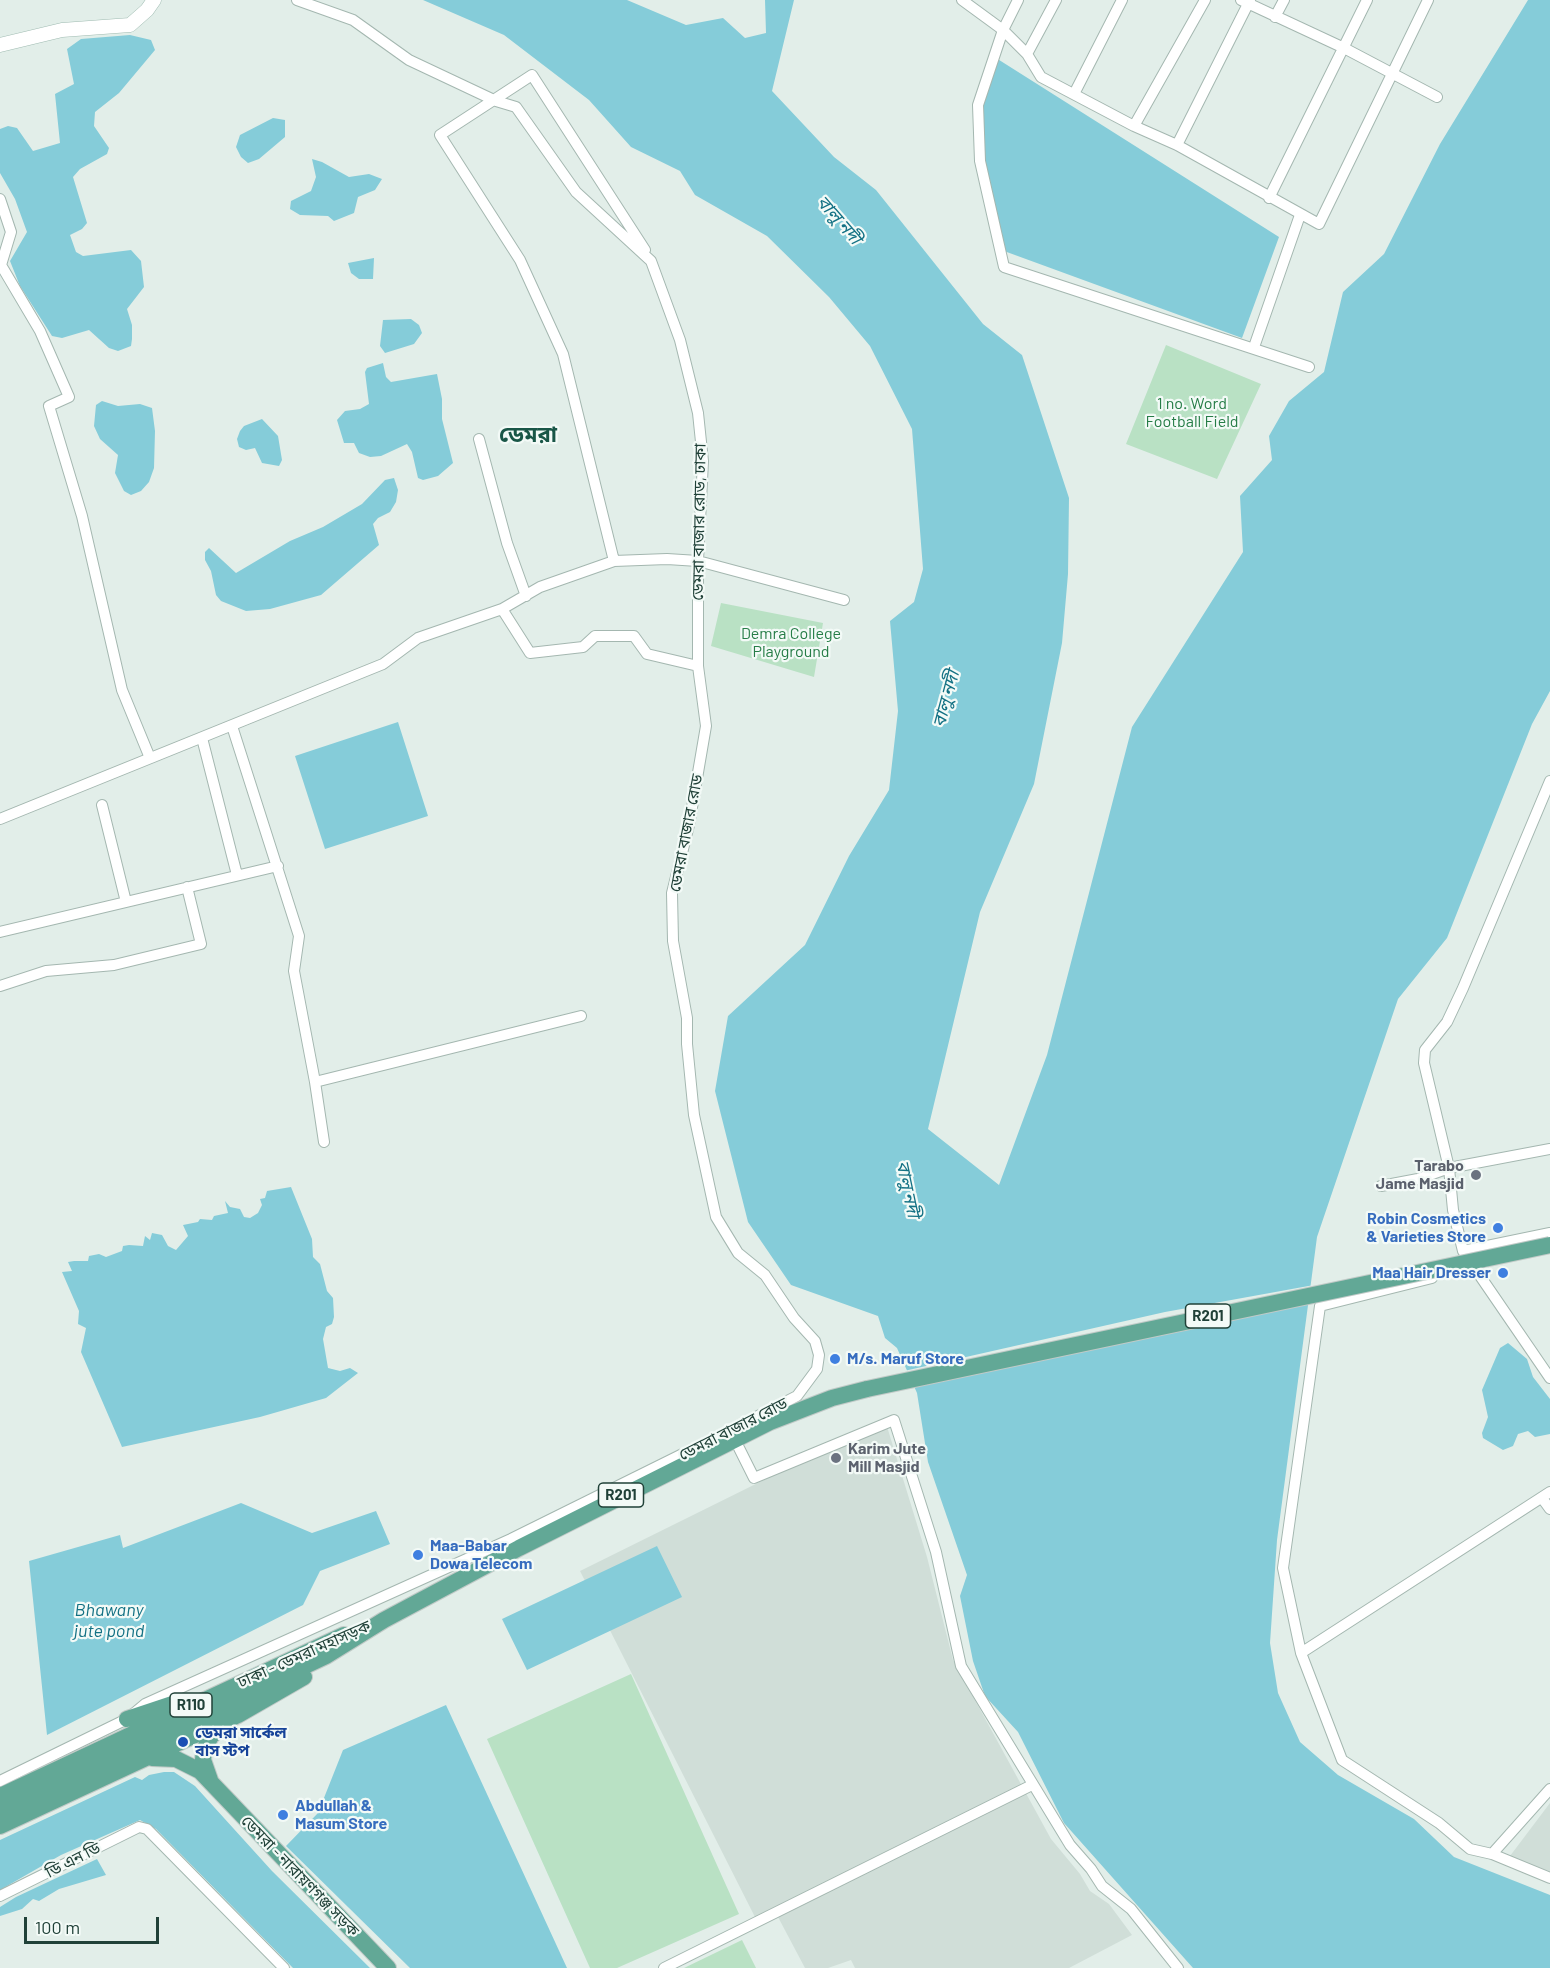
<!DOCTYPE html>
<html>
<head>
<meta charset="utf-8">
<style>
  body { margin:0 }
  #map { position:relative; width:1550px; height:1968px; overflow:hidden; background:#e2eee9; font-family:Barlow,sans-serif }
  canvas { display:block }
  .scale { position:absolute; left:24px; top:1917px; width:135px; height:27px; box-sizing:border-box; border:3px solid #204138; border-top:0; padding-left:8px; font-size:18px; line-height:21px; white-space:nowrap; color:#204138; -webkit-text-stroke:4px #f3faf7; paint-order:stroke }
</style>
</head>
<body>
<div id="map">
<canvas width="1550" height="1968"></canvas>
<div class="scale">100 m</div>
</div>
<script>
const g = document.querySelector('canvas').getContext('2d');
g.lineJoin = 'round';
function fill(path, color) {
  g.fillStyle = color;
  g.fill(path, 'evenodd');
}
function shape(rows) {
  const path = new Path2D();
  for (const r of rows) {
    path.moveTo(r[0], r[1]);
    for (let i = 2; i < r.length; i += 2) path.lineTo(r[i], r[i + 1]);
  }
  return path;
}
function stroke(path, color, width, dash) {
  g.strokeStyle = color;
  g.lineWidth = width;
  g.lineCap = dash ? 'butt' : 'round';
  g.setLineDash(dash || []);
  g.stroke(path);
}
function write(font, color, halo, rows, align = 'center') {
  g.font = font + ' Barlow,"Noto Sans Bengali",sans-serif';
  g.lineWidth = 4.5;
  g.setLineDash([]);
  g.textBaseline = 'middle';
  g.strokeStyle = halo;
  g.fillStyle = color;
  for (const [text, x, y, turn = 0] of rows) {
    g.save();
    g.translate(x, y);
    g.rotate((+turn || 0) * Math.PI / 180);
    g.textAlign = isNaN(turn) ? turn : align;
    if (halo) g.strokeText(text, 0, 0);
    g.fillText(text, 0, 0);
    g.restore();
  }
}
fill(shape([
  [885,1420,927,1557,953,1660,1051,1839,1080,1874,1090,1891,1109,1904,1132,1935,1069,1968,855,1968,851,1960,828,1968,805,1968,778,1917,758,1923,580,1571],
  [1550,1803,1550,1872,1510,1856]
]), '#d0ded8');
fill(shape([
  [1166,345,1261,384,1217,479,1126,444],
  [721,603,823,623,814,677,711,646],
  [631,1674,739,1914,617,1968,590,1968,487,1739],
  [742,1940,756,1968,684,1968]
]), '#b9e1c4');
fill(shape([
  [423,0,627,0,686,25,723,18,745,38,766,33,765,0,794,0,772,91,834,157,876,190,983,324,1022,355,1069,498,1068,574,1062,643,1034,784,980,912,928,1129,999,1185,1047,1055,1132,727,1243,552,1240,496,1272,460,1269,436,1289,401,1324,372,1343,292,1384,254,1440,144,1528,0,1550,0,1550,691,1532,724,1447,938,1398,999,1317,1237,1277,1540,1270,1643,1278,1693,1300,1742,1338,1775,1414,1819,1454,1857,1550,1895,1550,1968,1193,1968,1064,1823,1018,1732,985,1696,973,1661,960,1596,967,1575,928,1462,917,1393,897,1348,885,1338,878,1316,791,1285,748,1222,715,1091,728,1016,805,945,849,856,889,790,898,711,890,621,914,602,923,569,912,429,870,346,829,297,767,236,695,195,680,171,631,147,589,100,504,35],
  [130,35,151,40,155,50,119,93,95,112,94,126,109,148,107,154,80,169,73,177,87,223,82,229,70,235,76,252,83,256,131,250,141,261,144,287,127,309,132,325,132,339,131,346,118,351,109,348,89,330,62,338,52,336,20,286,10,261,27,232,15,199,0,173,0,129,8,126,17,128,33,151,60,143,55,94,74,84,67,49,81,39],
  [996,58,1279,237,1242,338,1004,251,982,167,980,132,985,87],
  [273,118,285,120,285,137,259,159,248,163,241,157,236,147,240,135],
  [312,159,322,162,349,177,369,174,382,179,375,190,358,197,354,213,334,221,328,216,300,215,290,209,291,201,311,191,316,177],
  [374,258,373,279,359,279,351,273,348,263],
  [411,319,419,325,422,333,414,344,385,353,380,346,383,320],
  [383,363,386,377,391,382,437,374,442,399,442,419,453,463,438,476,423,480,418,478,412,452,407,444,381,456,370,457,359,453,354,443,344,443,337,420,345,411,360,409,369,404,365,372,367,368],
  [102,401,118,406,140,404,152,408,155,431,154,468,149,482,141,491,131,495,124,491,115,473,118,455,100,439,94,426,96,405],
  [262,419,278,436,282,460,279,466,262,463,255,448,246,450,239,447,237,439,240,431,244,426],
  [394,478,398,490,396,502,390,512,378,518,373,524,379,545,321,595,270,609,246,611,221,601,216,595,211,571,205,560,205,552,209,548,236,573,290,541,323,527,362,504,385,480],
  [398,722,428,816,325,849,295,756],
  [291,1187,312,1239,313,1257,320,1264,327,1291,333,1298,334,1317,332,1324,326,1327,323,1339,328,1368,340,1371,350,1368,358,1373,326,1398,260,1417,122,1447,81,1352,86,1328,78,1324,79,1311,62,1272,72,1271,68,1262,74,1261,88,1261,89,1256,99,1254,106,1257,122,1251,123,1246,129,1245,143,1246,145,1236,150,1240,152,1233,162,1235,168,1246,176,1250,188,1236,183,1225,198,1222,200,1219,212,1220,214,1216,228,1213,225,1201,230,1207,240,1209,244,1217,250,1218,258,1213,262,1205,260,1199,265,1198,267,1191],
  [1508,1343,1527,1359,1533,1377,1550,1399,1550,1434,1535,1437,1528,1431,1518,1434,1513,1446,1503,1450,1483,1438,1482,1433,1488,1417,1482,1390,1500,1348],
  [241,1503,312,1533,376,1511,390,1544,320,1571,303,1605,47,1735,29,1561,120,1535,123,1548],
  [657,1546,682,1597,527,1670,502,1619],
  [446,1705,567,1968,410,1968,286,1846,318,1813,343,1750],
  [164,1772,174,1772,195,1786,272,1871,370,1968,293,1968,156,1829,140,1820,61,1855,0,1890,0,1840,135,1777,142,1780,149,1775],
  [97,1859,106,1875,59,1889,39,1901,33,1899,22,1909,0,1916,0,1907,16,1897]
]), '#85ccd9');
fill(shape([
  [1314,1285,1312,1299,910,1384,904,1371,1165,1312]
]), '#e2eee9');
const street = shape([
  [962,0,1003,30,1027,54,1041,77,1134,126,1177,145,1319,224,1428,0],
  [1018,0,1003,30,978,105,980,161,1004,267,1309,367],
  [1241,0,1344,48,1437,97],
  [1275,17,1284,0],
  [1027,54,1056,0],
  [1074,94,1122,0],
  [1134,126,1205,0],
  [1177,145,1250,0],
  [1269,198,1367,0],
  [0,199,11,232,1,265,40,331,69,397,49,406,82,516,122,690,150,758],
  [1254,347,1300,215],
  [479,439,507,543,526,596],
  [614,561,563,354,520,260,440,135,532,75,645,250],
  [502,609,540,587,614,561,667,559,698,561,844,600],
  [232,726,299,936,294,971,315,1082,581,1016],
  [202,738,237,875],
  [1550,781,1463,988,1447,1022,1425,1050,1424,1063,1449,1168,1453,1210,1463,1251,1550,1378],
  [102,805,126,902],
  [0,819,383,664,418,638,502,609,530,653,583,647,595,636,634,636,647,654,698,666],
  [0,932,278,866],
  [0,986,46,971,114,965,201,944,187,887],
  [315,1082,324,1142],
  [1381,1186,1418,1179,1449,1168,1550,1149],
  [1463,1251,1550,1233],
  [1432,1278,1320,1306,1283,1568,1301,1653,1342,1760,1439,1823,1470,1849,1492,1854,1550,1878],
  [739,1448,754,1478,894,1420,936,1552,961,1666,1070,1845,1091,1869,1102,1886,1131,1909,1178,1968],
  [1542,1498,1550,1509],
  [1301,1653,1550,1492],
  [0,1781,127,1719,145,1704,511,1539,715,1438,797,1396,817,1369,819,1355,815,1341,794,1318,765,1275,738,1253,716,1217,694,1115,687,1044,687,1018,673,941,672,893,689,825,706,726,698,666,698,561,703,461,698,413,680,340,651,261,576,192,516,107,496,101,409,60,353,20,297,0],
  [1492,1854,1550,1789],
  [0,1896,139,1827,147,1829,284,1968],
  [664,1968,1032,1785]
]);
const secondary = shape([
  [0,45,62,30,130,25,147,10,154,0]
]);
const primary = shape([
  [127,1719,175,1703],
  [152,1758,176,1759,200,1771,388,1968],
  [210,1780,203,1760,204,1750,211,1736,222,1727],
  [0,1796,344,1635],
  [0,1810,326,1656,384,1620,519,1548,770,1422,832,1398,867,1389],
  [0,1826,238,1715,304,1677]
]);
stroke(street, '#a4b7b0', 12);
stroke(secondary, '#9fbbb1', 15);
stroke(primary, '#c1cac7', 18);
stroke(street, '#fff', 10);
stroke(secondary, '#fff', 14);
stroke(primary, '#62a896', 16);
const primaryBridge = shape([
  [867,1389,1550,1245]
]);
stroke(primaryBridge, '#c1cac7', 18, []);
stroke(primaryBridge, '#62a896', 16);
for (const [x, y, r, color] of [
  [1476,1175,6,"#6b7280"],
  [1498,1228,6,"#3f7fe0"],
  [1503,1273,6,"#3f7fe0"],
  [835,1359,6,"#3f7fe0"],
  [836,1458,6,"#6b7280"],
  [418,1555,6,"#3f7fe0"],
  [183,1742,6,"#1a4fb4"],
  [283,1815,6,"#3f7fe0"]
]) {
  const dot = new Path2D();
  dot.arc(x, y, r, 0, 2 * Math.PI);
  g.fillStyle = color;
  g.fill(dot);
  stroke(dot, '#f3faf7', 2);
}
for (const [x, y, w] of [
  [1208,1316,45],
  [621,1495,45],
  [191,1705,42]
]) {
  const box = new Path2D();
  box.roundRect(x - w / 2, y - 12, w, 24, 4.5);
  g.fillStyle = '#f3faf7';
  g.fill(box);
  stroke(box, '#204138', 1.5);
}
write('bold 15px', '#204138', null, [
  ["R201",1208,1316],
  ["R201",621,1495],
  ["R110",191,1705]
]);
write('16px', '#267d47', '#f3faf7', [
  ["1 no. Word",1192,404],
  ["Football Field",1192,422],
  ["Demra College",791,634],
  ["Playground",791,652]
]);
write('16px', '#204138', '#f3faf7', [
  ["ডেমরা বাজার রোড, ঢাকা",699,522,-89],
  ["ডেমরা বাজার রোড",686,833,-79],
  ["ডেমরা বাজার রোড",733,1429,-27],
  ["ঢাকা - ডেমরা মহাসড়ক",304,1654,-24],
  ["ডি এন ডি",73,1860,-27],
  ["ডেমরা - নারায়ণগঞ্জ সড়ক",300,1876,46]
]);
write('bold 16px', '#5b616d', '#f3faf7', [
  ["Tarabo",1464,1166],
  ["Jame Masjid",1464,1184],
  ["Karim Jute",848,1449,"left"],
  ["Mill Masjid",848,1467,"left"]
], 'right');
write('bold 16px', '#366cbe', '#f3faf7', [
  ["Robin Cosmetics",1486,1219,"right"],
  ["& Varieties Store",1486,1237,"right"],
  ["Maa Hair Dresser",1491,1273,"right"],
  ["M/s. Maruf Store",847,1359],
  ["Maa-Babar",430,1546],
  ["Dowa Telecom",430,1564],
  ["Abdullah &",295,1806],
  ["Masum Store",295,1824]
], 'left');
write('bold 16px', '#164399', '#f3faf7', [
  ["ডেমরা সার্কেল",195,1733],
  ["বাস স্টপ",195,1751]
], 'left');
write('italic 18px', '#137184', '#f3faf7', [
  ["বালু নদী",839,220,49],
  ["বালু নদী",946,699,-75],
  ["বালু নদী",908,1189,78],
  ["Bhawany",109,1610],
  ["jute pond",109,1631]
]);
write('bold 22px', '#195647', '#f3faf7', [
  ["ডেমরা",528,435]
]);
</script>
</body>
</html>
